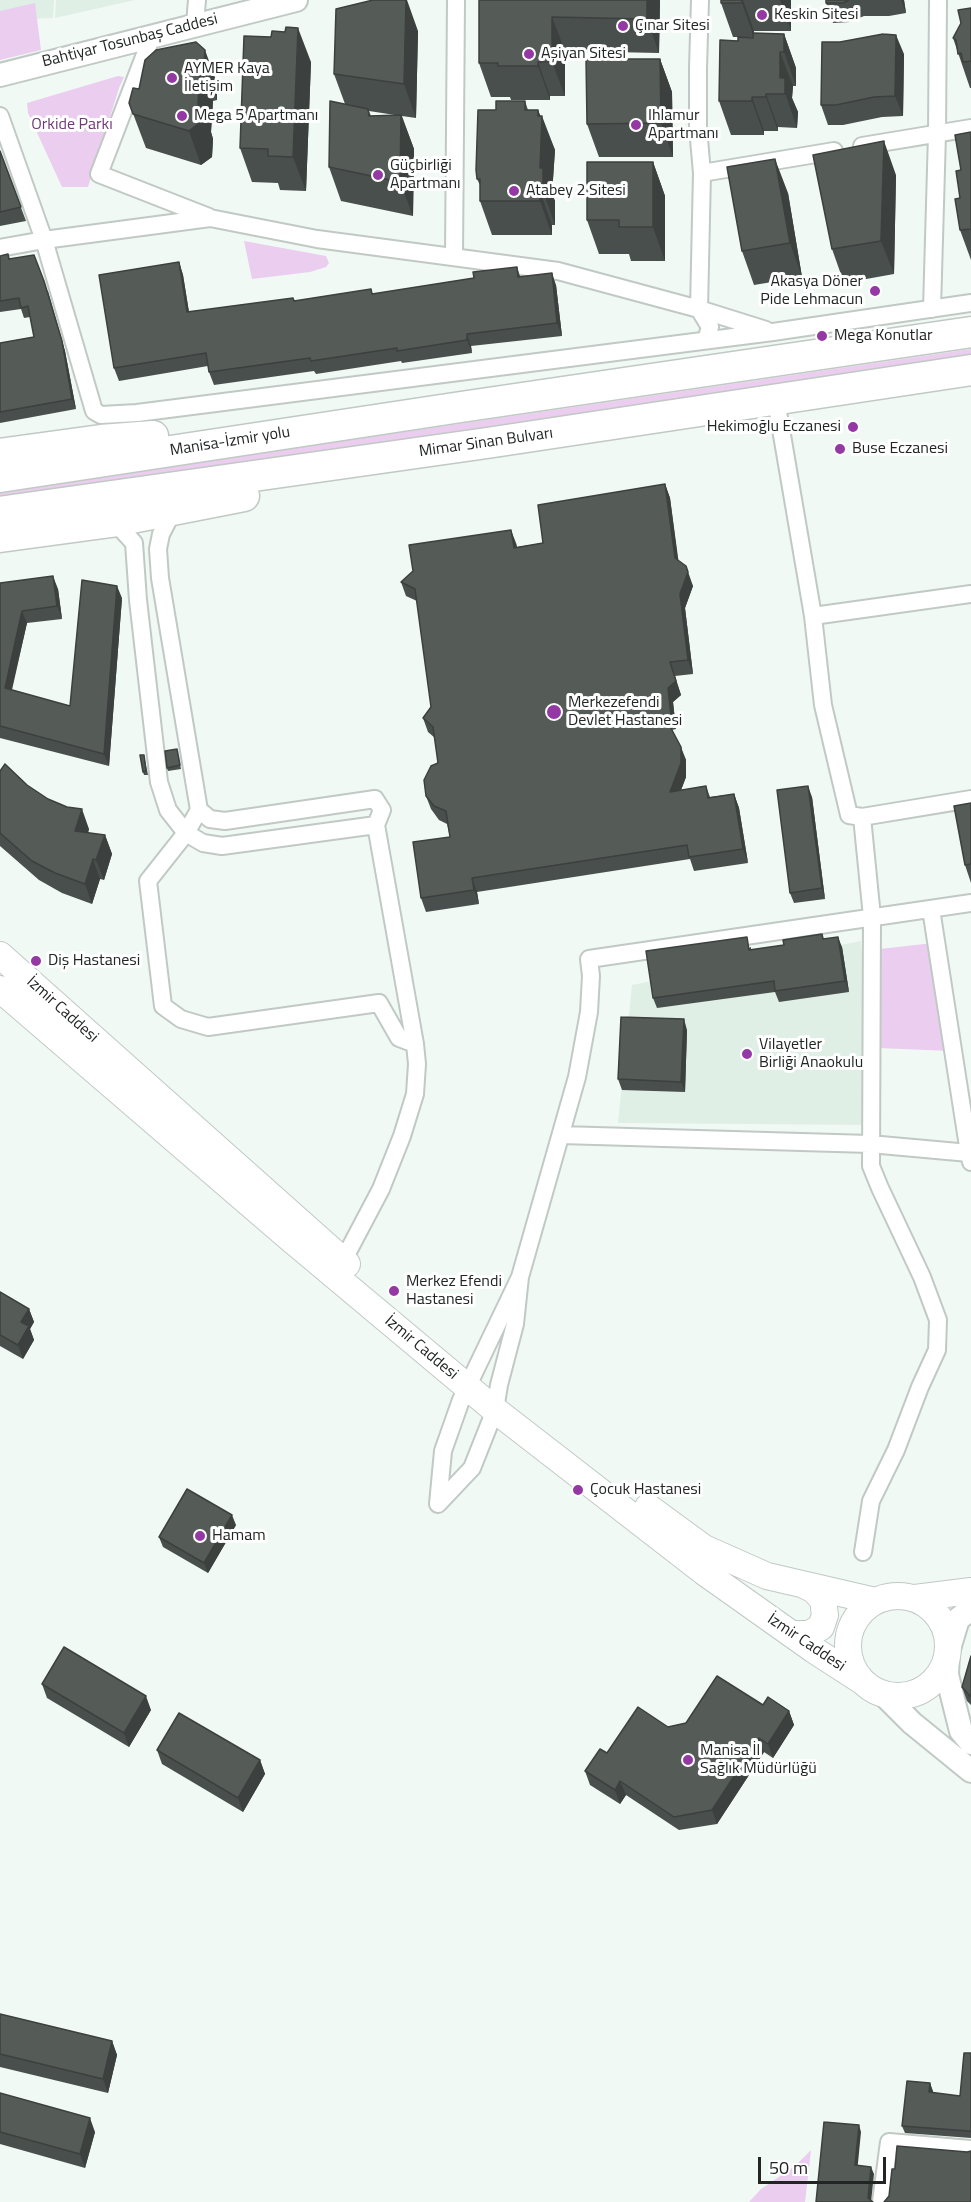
<!DOCTYPE html>
<html>
<head>
<meta charset="utf-8">
<style>
  body { margin:0 }
  #map { position:relative; width:971px; height:2202px; overflow:hidden; background:#f1f9f5; font-family:"Titillium Web",sans-serif }
  canvas { display:block }
  .scale { position:absolute; left:758px; top:2157px; width:128px; height:27px; box-sizing:border-box; border:3px solid #222524; border-top:0; padding-left:8px; font-size:18px; line-height:21px; white-space:nowrap; color:#222524; -webkit-text-stroke:4px #fff; paint-order:stroke }
</style>
</head>
<body>
<div id="map">
<canvas width="971" height="2202"></canvas>
<div class="scale">50 m</div>
</div>
<script>
const g = document.querySelector('canvas').getContext('2d');
g.lineJoin = 'round';
function fill(path, color) {
  g.fillStyle = color;
  g.fill(path, 'evenodd');
}
function shape(rows) {
  const path = new Path2D();
  for (const r of rows) {
    if (r.length === 3) {
      path.moveTo(r[0] + r[2], r[1]);
      path.arc(r[0], r[1], r[2], 0, 2 * Math.PI);
      continue;
    }
    path.moveTo(r[0], r[1]);
    for (let i = 2; i < r.length; i += 2) path.lineTo(r[i], r[i + 1]);
  }
  return path;
}
function stroke(path, color, width, dash) {
  g.strokeStyle = color;
  g.lineWidth = width;
  g.lineCap = dash ? 'butt' : 'round';
  g.setLineDash(dash || []);
  g.stroke(path);
}
function write(font, color, halo, rows, align = 'center') {
  g.font = font + ' "Titillium Web",sans-serif';
  g.lineWidth = 6;
  g.setLineDash([]);
  g.textBaseline = 'middle';
  g.strokeStyle = halo;
  g.fillStyle = color;
  for (const [text, x, y, turn = 0] of rows) {
    g.save();
    g.translate(x, y);
    g.rotate((+turn || 0) * Math.PI / 180);
    g.textAlign = isNaN(turn) ? turn : align;
    if (halo) g.strokeText(text, 0, 0);
    g.fillText(text, 0, 0);
    g.restore();
  }
}
fill(shape([
  [0,0,54,0,53,18,0,20],
  [56,0,135,0,55,18],
  [861,941,873,1125,618,1123,632,985]
]), '#dfefe6');
fill(shape([
  [35,3,41,50,0,60,0,11],
  [118,76,124,77,119,88,88,187,62,187,28,113,27,103],
  [244,241,326,256,329,263,326,267,310,272,252,279],
  [971,349,971,359,0,501,0,491],
  [933,943,950,1051,878,1048,871,950],
  [811,2150,805,2202,749,2202,761,2189,795,2166]
]), '#ebcdef');
const street = shape([
  [700,0,698,68,698,128,702,173,699,309,710,327,706,340],
  [195,24,197,0],
  [152,36,99,174,209,217],
  [0,116,44,240,94,411,101,415,137,413,773,332,971,303],
  [862,146,971,128],
  [702,173,834,151],
  [0,248,44,240,210,218,317,239,558,271,699,309,766,330],
  [454,256,456,0],
  [932,309,937,134,938,0],
  [776,400,813,616,823,705,849,815,862,817,872,917,871,1166,880,1188,922,1277,938,1320,937,1350,920,1387,896,1450,871,1501,863,1552],
  [173,511,161,534,158,549,160,578,199,810,210,819,225,821,375,799,382,810,376,825,415,1044,399,1038,379,1003,208,1027,181,1019,163,1006,148,881,186,833,199,810],
  [111,522,123,531,134,543,138,600,159,782,168,810,186,833,203,843,222,846,376,825],
  [813,616,971,594],
  [862,817,971,799],
  [931,909,969,1153,971,1153],
  [561,1135,870,1144,969,1153,971,1162],
  [343,1261,381,1189,402,1136,415,1094,417,1064,415,1044],
  [520,1277,461,1400,443,1451,438,1504,472,1468,495,1410,499,1385,515,1324,520,1277,577,1077,589,1012,591,976,589,959,971,903],
  [881,2202,889,2142,971,2149]
]);
const secondary = shape([
  [0,75,296,0],
  [971,1609,958,1619,948,1652,947,1675,961,1731,971,1743],
  [883,1694,912,1723,971,1771]
]);
const primary = shape([
  [0,955,347,1264],
  [0,989,287,1236,495,1410,704,1572,814,1650,862,1681],
  [648,1507,704,1548,767,1576,875,1601],
  [898,1646,50],
  [915,1598,971,1591],
  [792,1634,809,1634,821,1627,825,1615,823,1600,814,1590,802,1584]
]);
const highway = shape([
  [0,454,101,440,153,436],
  [0,477,461,407,971,332],
  [0,512,487,443,971,370],
  [0,537,111,522,244,496]
]);
stroke(street, '#c1c9c5', 20);
stroke(secondary, '#c1c9c5', 26);
stroke(primary, '#c1c9c5', 28);
stroke(highway, '#c1c9c5', 33);
stroke(street, '#fff', 16);
stroke(secondary, '#fff', 22);
stroke(primary, '#fff', 26);
stroke(highway, '#fff', 30);
fill(shape([
  [479,0,660,0,659,53,565,51,565,96,550,96,550,100,511,100,510,97,491,97,479,63],
  [721,0,791,0,791,31,754,31,754,33,784,34,796,68,796,86,793,86,792,98,798,112,797,128,778,127,778,131,764,131,764,135,731,135,719,101,738,41,753,37,733,37,721,3],
  [826,0,904,0,906,13,889,16,864,16,850,22,833,23,826,3],
  [971,8,971,88,970,88,953,38],
  [418,31,416,118,402,116,414,149,413,216,341,201,329,167,345,104,334,74],
  [369,111,395,115,371,116],
  [271,37,311,62,306,191,280,190,278,183,252,182,240,148],
  [196,42,217,83,217,100,213,101,211,132,213,139,212,157,201,165,146,148,129,103,139,89],
  [904,54,903,116,882,117,843,125,828,125,821,105],
  [660,59,672,92,673,157,599,157,587,124],
  [525,101,528,110,538,110,555,150,552,194,555,201,555,225,552,225,552,235,492,235,480,201,480,185,477,179,496,110],
  [971,132,971,260,960,230,961,170],
  [0,151,26,221,0,226],
  [653,162,665,196,665,261,631,261,629,254,599,254,587,220],
  [896,175,894,274,844,283,832,249],
  [788,193,802,277,754,285,742,251],
  [0,256,10,258,48,291,65,351,76,409,0,423,0,343,34,337,30,317,24,318,21,309,0,312],
  [179,262,183,275,189,312,294,301,371,289,372,294,474,278,517,267,520,276,556,285,562,336,471,346,472,353,402,363,401,361,316,374,314,371,214,385,209,372,208,366,119,381,114,368],
  [665,484,670,498,678,561,693,586,685,608,693,674,675,676,681,695,673,702,676,729,672,730,686,760,686,777,681,790,706,786,710,797,734,794,739,808,748,863,694,871,690,859,477,892,479,904,426,912,421,898,450,837,447,824,439,820,431,809,426,796,438,763,435,738,428,732,423,718,431,707,417,601,406,596,401,582,516,543,517,547,543,543],
  [0,583,58,589,62,619,27,623,12,690,70,706,122,598,109,766,0,738],
  [177,749,181,769,168,771,167,768],
  [144,755,148,775,144,775,143,772],
  [0,771,89,829,88,833,105,835,112,854,104,880,100,879,92,904,62,893,39,880,0,846],
  [812,797,825,899,794,903,790,893],
  [971,803,971,883,965,865],
  [824,939,842,947,849,992,779,1002,775,992,657,1008,653,998,751,947,751,950],
  [687,1030,685,1092,622,1090,618,1079],
  [0,1292,29,1309,34,1322,30,1329,34,1340,23,1359,0,1346],
  [236,1525,208,1573,163,1547,159,1537],
  [971,1656,971,1705,967,1701,962,1687],
  [42,1684,151,1710,129,1747,47,1698],
  [763,1705,789,1711,794,1725,773,1758,764,1752,717,1824,679,1830,626,1795,620,1804,590,1785,585,1771,607,1753,668,1727],
  [157,1750,260,1760,265,1774,243,1812,162,1764],
  [0,2014,112,2041,117,2055,108,2093,0,2067],
  [971,2053,971,2138,905,2133,902,2126,930,2083,933,2093,960,2096],
  [0,2093,95,2132,85,2168,0,2144]
]), '#494f4c');
fill(shape([
  [406,0,407,0,418,31,416,118,404,84],
  [647,0,660,0,659,53,647,19],
  [742,0,743,0,754,31,754,37,742,3],
  [780,0,791,0,791,31],
  [901,0,904,0,906,13],
  [552,17,565,51,565,96,552,62],
  [298,28,311,62,306,191,293,157],
  [784,34,796,68,796,86,784,52],
  [896,35,904,54,903,116,895,96],
  [205,50,217,83,217,100,204,66],
  [780,52,793,86,792,98,798,112,797,128,780,78],
  [660,59,672,92,673,157,661,123],
  [538,62,550,96,550,100,538,66],
  [200,67,213,101,211,132,213,139,212,157,201,165,189,131,198,105],
  [766,94,778,127,778,131,766,97],
  [752,97,764,131,764,135,752,101],
  [538,110,542,121,542,116,555,150,552,194,555,201,555,225,543,191,540,168],
  [401,115,414,149,413,216,400,182],
  [884,141,896,175,894,274,881,241],
  [775,159,788,193,802,277,790,243],
  [653,162,665,196,665,261,653,227],
  [540,191,552,225,552,235,540,201],
  [179,262,183,275,191,325,187,312],
  [552,273,556,285,562,336,557,323],
  [44,281,65,351,76,409,72,399],
  [467,334,471,346,472,353,467,340],
  [665,484,670,498,680,572,675,558],
  [511,530,516,543,519,561,514,548],
  [686,566,693,586,685,608,693,674,688,660,680,594],
  [53,576,58,589,62,619,57,606],
  [117,586,122,598,109,766,104,754],
  [22,611,27,623,9,700,5,688],
  [670,662,681,695,673,702,676,729,671,716,668,688],
  [681,747,686,760,686,777,675,806,670,792],
  [808,786,812,797,825,899,822,888],
  [734,794,739,808,748,863,743,849],
  [82,809,89,829,82,851,75,831],
  [105,835,112,854,104,880,96,860],
  [93,859,100,879,92,904,85,884],
  [472,878,477,892,479,904,474,890],
  [838,937,842,947,849,992,845,981],
  [684,1019,687,1030,685,1092,681,1082],
  [29,1309,34,1322,30,1329,34,1340,23,1359,18,1345,21,1322],
  [232,1515,236,1525,208,1573,204,1563],
  [146,1696,151,1710,129,1747,124,1733],
  [789,1711,794,1725,773,1758,768,1744],
  [759,1738,764,1752,717,1824,712,1810],
  [260,1760,265,1774,243,1812,238,1798],
  [620,1781,626,1795,620,1804,615,1790],
  [112,2041,117,2055,108,2093,103,2079],
  [930,2083,933,2091,932,2100,929,2092],
  [90,2118,95,2132,85,2168,80,2154],
  [859,2125,861,2132,857,2173,855,2165],
  [871,2167,874,2174,871,2202,868,2198]
]), '#3c403e');
const building = shape([
  [373,0,406,0,404,84,334,74,336,9,373,0],
  [479,0,647,0,647,19,552,17,552,62,538,62,538,66,498,66,498,63,479,63,479,0],
  [721,0,742,0,742,3,721,3,721,0],
  [826,0,849,0,843,3,826,3,826,0],
  [971,8,971,61,963,62,961,53,958,54,956,40,953,38,961,23,958,10,971,8],
  [286,27,298,28,293,157,268,156,268,149,240,148,244,36,271,37,272,31,285,32,286,27],
  [753,33,784,34,784,52,780,52,780,78,785,78,785,94,766,94,766,97,752,97,752,101,719,101,720,40,738,41,738,37,753,38,753,33],
  [883,34,896,35,895,96,874,97,836,105,821,105,822,42,840,42,883,34],
  [196,42,205,50,204,66,200,67,198,105,201,105,199,123,189,131,133,114,129,103,133,88,139,89,145,60,156,50,196,42],
  [586,59,660,59,661,123,587,124,586,59],
  [330,101,368,109,369,116,401,115,400,182,329,167,330,101],
  [496,101,525,101,525,110,538,110,538,116,542,116,540,168,543,168,543,191,540,191,540,201,480,201,480,179,477,179,476,170,478,110,496,110,496,101],
  [971,132,971,229,960,230,955,199,960,198,956,171,961,170,955,135,971,132],
  [884,141,881,241,832,249,813,155,884,141],
  [0,151,21,207,0,212,0,151],
  [775,159,790,243,742,251,727,167,775,159],
  [587,162,653,162,653,227,619,227,619,220,587,220,587,162],
  [8,254,9,259,34,255,44,281,62,341,72,399,0,412,0,343,34,337,28,306,21,308,19,298,0,301,0,256,8,254],
  [179,262,187,312,293,298,294,301,371,289,372,294,474,278,473,272,517,267,518,277,552,273,557,323,467,334,467,340,397,351,397,348,311,361,310,358,209,372,206,353,114,368,99,275,179,262],
  [665,484,675,558,686,566,688,572,680,594,688,660,670,662,676,681,668,688,671,716,665,717,681,747,681,763,670,792,706,786,708,798,734,794,743,849,689,857,687,845,472,878,474,890,421,898,413,842,450,837,446,811,434,806,426,796,424,780,431,766,438,763,433,727,423,718,431,707,415,589,401,582,413,571,409,545,511,530,514,548,543,543,538,505,665,484],
  [53,576,57,606,22,611,5,688,70,706,82,580,117,586,104,754,0,726,0,583,53,576],
  [177,749,180,765,167,768,165,751,177,749],
  [140,755,144,755,146,771,143,772,140,755],
  [5,764,27,785,48,799,67,807,82,809,75,831,105,835,96,860,93,859,85,884,55,873,32,861,0,833,0,771,5,764],
  [808,786,822,888,790,893,777,790,808,786],
  [971,803,971,864,965,865,954,806,971,803],
  [822,934,823,939,838,937,845,981,775,991,774,981,653,998,646,951,747,937,749,950,784,945,783,940,822,934],
  [621,1017,684,1019,681,1082,618,1079,621,1017],
  [0,1292,29,1309,21,1322,29,1326,18,1345,0,1335,0,1292],
  [187,1489,232,1515,204,1563,159,1537,187,1489],
  [64,1647,146,1696,124,1733,42,1684,64,1647],
  [971,1656,971,1697,962,1687,971,1656],
  [717,1676,763,1705,768,1697,789,1711,768,1744,759,1738,712,1810,674,1817,620,1781,615,1790,585,1771,600,1749,607,1753,638,1707,668,1727,686,1723,717,1676],
  [179,1713,260,1760,238,1798,157,1750,179,1713],
  [0,2014,112,2041,103,2079,0,2054,0,2014],
  [964,2053,971,2053,971,2132,969,2131,902,2126,907,2081,930,2083,929,2092,960,2096,964,2053],
  [0,2093,90,2118,80,2154,0,2132,0,2093],
  [824,2122,859,2125,855,2165,871,2167,868,2198,873,2202,816,2202,824,2122],
  [897,2146,967,2152,971,2151,971,2202,884,2202,889,2196,892,2169,895,2169,897,2146]
]);
fill(building, '#555c58');
stroke(building, '#3c403e', 1.5);
for (const [x, y, r, color] of [
  [762,15,6,"#9438a3"],
  [623,26,6,"#9438a3"],
  [529,54,6,"#9438a3"],
  [172,78,6,"#9438a3"],
  [182,116,6,"#9438a3"],
  [636,125,6,"#9438a3"],
  [378,175,6,"#9438a3"],
  [514,191,6,"#9438a3"],
  [875,291,6,"#9438a3"],
  [822,336,6,"#9438a3"],
  [853,427,6,"#9438a3"],
  [840,449,6,"#9438a3"],
  [554,712,8,"#9438a3"],
  [36,961,6,"#9438a3"],
  [747,1054,6,"#9438a3"],
  [394,1291,6,"#9438a3"],
  [578,1490,6,"#9438a3"],
  [200,1536,6,"#9438a3"],
  [688,1760,6,"#9438a3"]
]) {
  const dot = new Path2D();
  dot.arc(x, y, r, 0, 2 * Math.PI);
  g.fillStyle = color;
  g.fill(dot);
  stroke(dot, '#fff', 2);
}
write('16px', '#222524', '#fff', [
  ["Keskin Sitesi",774,15],
  ["Çınar Sitesi",635,26],
  ["Aşiyan Sitesi",541,54],
  ["AYMER Kaya",184,69],
  ["İletişim",184,87],
  ["Mega 5 Apartmanı",194,116],
  ["Ihlamur",648,116],
  ["Apartmanı",648,134],
  ["Güçbirliği",390,166],
  ["Apartmanı",390,184],
  ["Atabey 2 Sitesi",526,191],
  ["Akasya Döner",863,282,"right"],
  ["Pide Lehmacun",863,300,"right"],
  ["Mega Konutlar",834,336],
  ["Hekimoğlu Eczanesi",841,427,"right"],
  ["Buse Eczanesi",852,449],
  ["Merkezefendi",568,703],
  ["Devlet Hastanesi",568,721],
  ["Diş Hastanesi",48,961],
  ["Vilayetler",759,1045],
  ["Birliği Anaokulu",759,1063],
  ["Merkez Efendi",406,1282],
  ["Hastanesi",406,1300],
  ["Çocuk Hastanesi",590,1490],
  ["Hamam",212,1536],
  ["Manisa İl",700,1751],
  ["Sağlık Müdürlüğü",700,1769]
], 'left');
write('16px', '#222524', '#fff', [
  ["Bahtiyar Tosunbaş Caddesi",130,41,-14],
  ["Manisa-İzmir yolu",230,442,-9],
  ["Mimar Sinan Bulvarı",486,443,-8],
  ["İzmir Caddesi",62,1010,42],
  ["İzmir Caddesi",421,1348,40],
  ["İzmir Caddesi",806,1643,34]
]);
write('16px', '#703a79', '#fff', [
  ["Orkide Parkı",72,125]
]);
</script>
</body>
</html>
